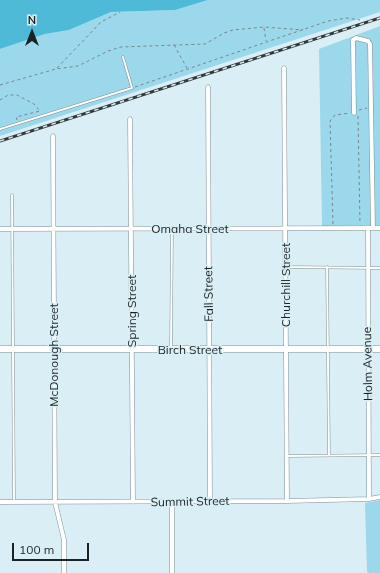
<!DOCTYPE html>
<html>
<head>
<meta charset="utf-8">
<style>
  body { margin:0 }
  #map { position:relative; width:380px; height:573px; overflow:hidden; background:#daeff5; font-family:Mulish,sans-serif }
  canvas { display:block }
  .north { position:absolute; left:12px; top:12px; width:40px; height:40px; -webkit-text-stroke:3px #daeff5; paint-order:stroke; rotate:0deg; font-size:11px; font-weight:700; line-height:16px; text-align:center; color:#1a2224 }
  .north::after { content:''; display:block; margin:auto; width:14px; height:18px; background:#1a2224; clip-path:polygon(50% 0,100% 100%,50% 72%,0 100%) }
  .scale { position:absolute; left:12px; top:543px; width:77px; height:18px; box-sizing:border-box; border:2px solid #1a2224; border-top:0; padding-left:5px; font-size:12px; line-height:14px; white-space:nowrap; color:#1a2224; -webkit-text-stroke:3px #daeff5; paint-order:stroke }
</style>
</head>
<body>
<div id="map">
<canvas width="380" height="573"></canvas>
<div class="north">N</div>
<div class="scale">100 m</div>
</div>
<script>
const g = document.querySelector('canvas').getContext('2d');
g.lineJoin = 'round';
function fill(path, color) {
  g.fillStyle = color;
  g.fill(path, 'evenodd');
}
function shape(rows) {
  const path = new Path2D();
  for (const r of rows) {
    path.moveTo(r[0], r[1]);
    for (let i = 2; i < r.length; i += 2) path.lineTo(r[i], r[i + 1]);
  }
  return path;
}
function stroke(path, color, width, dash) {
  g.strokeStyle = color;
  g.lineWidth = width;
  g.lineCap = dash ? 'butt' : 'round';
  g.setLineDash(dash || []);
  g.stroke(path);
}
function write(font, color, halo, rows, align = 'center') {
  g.font = font + ' Mulish,sans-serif';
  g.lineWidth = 3;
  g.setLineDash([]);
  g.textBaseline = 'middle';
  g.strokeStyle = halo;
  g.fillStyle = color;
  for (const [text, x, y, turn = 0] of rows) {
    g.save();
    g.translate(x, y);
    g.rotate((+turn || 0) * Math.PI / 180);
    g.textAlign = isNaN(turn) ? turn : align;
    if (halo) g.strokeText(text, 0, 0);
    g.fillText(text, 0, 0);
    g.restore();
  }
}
fill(shape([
  [208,0,380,0,380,12,0,136,0,49,45,34,69,30,111,12,175,10],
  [380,26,380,225,322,226,319,49],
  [380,500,380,573,369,573,367,572,365,503]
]), '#9bd8eb');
fill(shape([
  [0,0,208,0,175,10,111,12,69,30,45,34,0,49]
]), '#4fbad7');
const service = shape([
  [0,129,132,88,123,57],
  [12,195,14,502],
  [286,267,380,268],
  [327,267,329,455],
  [171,349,172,229],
  [287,456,380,455]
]);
const minor = shape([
  [284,68,287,501],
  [208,87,210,501],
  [354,113,353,40,356,38,368,41,370,44,373,228],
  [130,119,133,502],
  [53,136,55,502,64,540,64,573],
  [0,229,380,228],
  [368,229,369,499],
  [0,502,287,501,369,499,380,497],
  [172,502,172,573]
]);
const secondary = shape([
  [0,349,380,349]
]);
stroke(service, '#7c8f95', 3);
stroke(minor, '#7c8f95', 5);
stroke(secondary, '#7c8f95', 7);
stroke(shape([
  [264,28,266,41],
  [174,45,187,68],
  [57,68,101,22,120,12],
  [0,85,56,69,78,66,108,51,121,47,205,44,224,33,233,30,264,27,303,30],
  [135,87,328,21,347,18,360,20],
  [0,100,8,95,17,95,34,104,40,111,16,117,17,120],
  [359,110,367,108],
  [358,116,360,224],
  [333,224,330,121,335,115,350,113]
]), '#79878b', 1, [3, 3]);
stroke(service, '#fff', 2);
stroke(minor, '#fff', 4);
stroke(secondary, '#fff', 6);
const rail = shape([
  [0,141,380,18]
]);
stroke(rail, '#303a3c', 3);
stroke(rail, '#daeff5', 1.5, [4.5]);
write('12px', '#1a2224', '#daeff5', [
  ["Omaha Street",190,229],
  ["Churchill Street",286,285,-90],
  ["Fall Street",209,294,-91],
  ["Spring Street",132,311,-90],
  ["Birch Street",190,350],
  ["McDonough Street",54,355,-90],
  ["Holm Avenue",368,364,-91],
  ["Summit Street",190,502,-1]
]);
</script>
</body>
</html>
